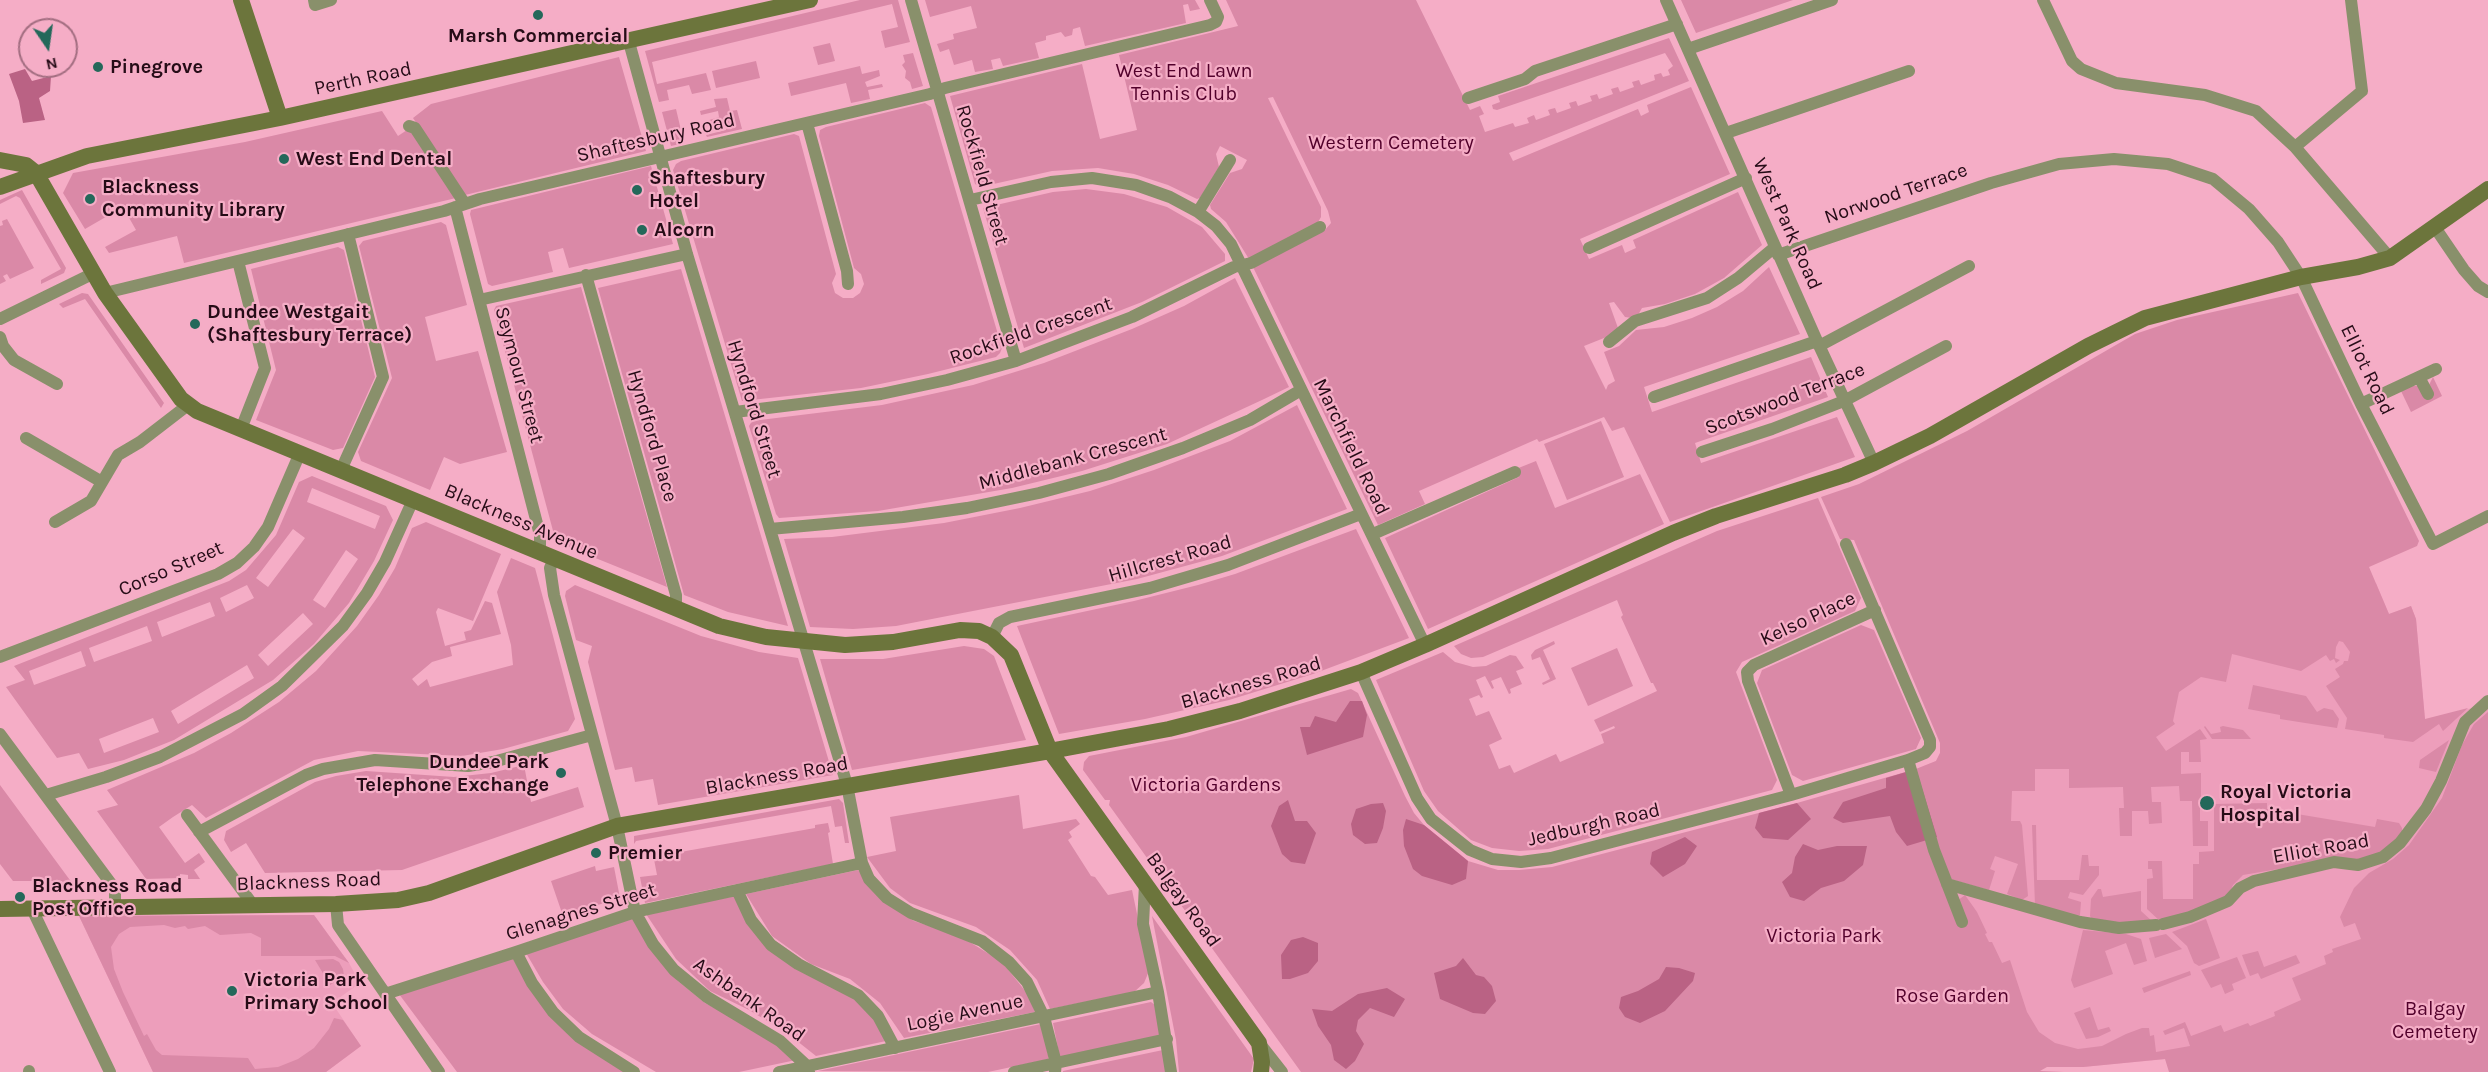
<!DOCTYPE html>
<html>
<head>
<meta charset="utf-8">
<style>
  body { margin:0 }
  #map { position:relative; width:2488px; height:1072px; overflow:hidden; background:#f5adc6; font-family:Karla,sans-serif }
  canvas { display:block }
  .north { position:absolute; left:18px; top:18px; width:60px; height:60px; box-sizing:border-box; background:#f5adc6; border:2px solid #a26d80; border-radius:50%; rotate:167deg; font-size:16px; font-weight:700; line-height:24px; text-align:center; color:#260c17 }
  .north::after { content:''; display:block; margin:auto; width:21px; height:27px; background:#24685a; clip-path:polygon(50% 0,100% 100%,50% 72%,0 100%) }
</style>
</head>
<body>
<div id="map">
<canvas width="2488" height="1072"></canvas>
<div class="north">N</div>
</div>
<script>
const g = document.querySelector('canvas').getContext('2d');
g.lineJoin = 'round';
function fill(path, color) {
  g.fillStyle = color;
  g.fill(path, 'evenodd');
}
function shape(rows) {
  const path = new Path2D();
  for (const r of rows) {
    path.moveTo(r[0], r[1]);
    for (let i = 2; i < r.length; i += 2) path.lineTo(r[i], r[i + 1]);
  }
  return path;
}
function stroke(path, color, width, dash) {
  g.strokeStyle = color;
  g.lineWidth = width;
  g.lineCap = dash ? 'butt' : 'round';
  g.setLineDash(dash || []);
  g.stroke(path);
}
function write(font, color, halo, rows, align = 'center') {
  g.font = font + ' Karla,sans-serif';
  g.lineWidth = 4.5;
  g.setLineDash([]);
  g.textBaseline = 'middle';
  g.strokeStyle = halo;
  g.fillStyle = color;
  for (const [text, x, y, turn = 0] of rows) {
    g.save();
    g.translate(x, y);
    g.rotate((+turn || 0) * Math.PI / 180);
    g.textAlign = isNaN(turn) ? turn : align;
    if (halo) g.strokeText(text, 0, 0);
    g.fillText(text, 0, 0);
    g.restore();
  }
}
fill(shape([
  [2376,583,2389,614,2411,606,2416,619,2425,720,2488,704,2488,944,2166,1059,2083,1067,2047,1067,1956,902,1916,769,1936,761,1940,753,1940,743],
  [314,915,349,963,360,983,332,1003,361,1046,326,1072,153,1072,79,916]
]), '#ed9ebb');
fill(shape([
  [860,0,898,0,910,42,885,48,881,31,898,27,892,4,652,62,657,84,706,73,711,90,692,94,689,85,667,90,669,100,659,102,645,51],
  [925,0,1195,0,1200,9,1190,11,1188,4,1183,5,1186,23,1085,46,1080,27,1073,29,1072,35,1065,37,1061,32,1046,36,1046,40,1035,43,1039,58,1003,66,1000,58,991,60,993,69,975,72,972,60,954,65,949,49,940,52,937,44,954,39,953,34,977,28,971,6,930,17],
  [1226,0,1416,0,1470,110,1480,106,1484,114,1479,116,1485,132,1513,123,1515,127,1529,123,1527,118,1534,115,1536,120,1550,115,1548,110,1551,109,1555,108,1557,113,1571,108,1569,103,1576,101,1578,106,1592,101,1590,96,1594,95,1597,94,1599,99,1613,94,1611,89,1618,87,1620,92,1634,87,1632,82,1639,80,1641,85,1655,80,1654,75,1661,73,1663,77,1670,75,1668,70,1673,66,1665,53,1497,110,1493,109,1492,105,1500,102,1498,96,1669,38,1689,81,1509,153,1513,161,1638,109,1641,116,1649,112,1647,105,1691,87,1730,174,1580,239,1589,259,1622,245,1625,253,1636,248,1633,240,1738,192,1762,245,1724,278,1695,294,1665,304,1642,308,1638,315,1632,318,1625,317,1614,302,1609,303,1618,328,1614,334,1584,346,1606,390,1608,385,1615,381,1604,352,1619,346,1636,330,1664,327,1692,318,1717,307,1743,291,1769,267,1800,334,1644,387,1652,412,1811,357,1828,397,1695,443,1701,463,1837,417,1855,457,1670,522,1624,427,1612,431,1604,417,1539,442,1537,439,1419,491,1425,504,1378,525,1253,267,1325,230,1331,223,1328,211,1273,97,1268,98,1321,207,1321,217,1317,224,1249,259,1226,222,1211,209,1210,205,1230,173,1242,169,1247,160,1220,146,1216,154,1219,167,1200,198,1197,199,1168,185,1134,174,1098,168,1052,171,980,187,975,184,950,96,1082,64,1100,139,1137,130,1119,55,1238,26],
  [1681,0,1793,0,1696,33],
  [830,43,835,61,818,65,813,47],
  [913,53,923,86,912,89,910,82,905,78,906,71,902,65,905,62,903,55],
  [619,57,646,151,465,195,413,118,431,104],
  [756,61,760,78,716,88,712,71],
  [860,66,862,74,879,70,880,76,865,82,867,87,882,84,883,87,868,90,870,99,851,103,846,83,791,96,788,83],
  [727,98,730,111,737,110,742,129,707,137,706,135,726,130,727,123,724,122,704,127,703,122,719,117,718,111,701,115,700,111,716,107,714,99],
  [925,103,931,107,1002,348,1000,353,996,357,928,374,861,388,742,401,673,170,676,164,681,161,794,134,799,136,836,274,832,283,835,293,843,298,853,298,860,293,864,284,861,274,854,268,819,136,820,130,826,127],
  [676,109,684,143,671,146,662,112],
  [382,111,398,136,410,128,456,198,184,263,177,236,109,253,105,247,136,230,123,207,85,229,63,193,73,173,245,142],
  [651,166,673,244,569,268,563,248,548,252,553,272,492,286,488,284,470,214,471,210],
  [1086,189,1124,194,1167,207,1202,227,1225,254,1225,261,1142,302,1024,348,983,208,1053,192],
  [22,190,66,268,64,273,41,284,41,280,61,269,20,198,16,196,0,204,0,200],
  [7,219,34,268,10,279,7,274,3,276,6,281,0,284,0,226,3,225,2,221],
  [441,222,446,225,467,305,425,317,436,361,478,351,507,452,460,464,444,457,430,490,361,461,358,452,392,378,359,246,363,241],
  [338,247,344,250,375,377,343,448,333,450,256,420,276,370,251,269],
  [681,269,788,626,728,612,684,595,598,288],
  [1235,278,1289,387,1262,400,1167,444,1082,471,1012,488,878,511,779,518,776,514,749,426,752,421,882,405,973,385,1044,363,1132,329,1184,306],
  [581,287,667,587,556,542,494,310,496,306],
  [82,293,88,294,164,403,161,408,85,299,63,308,59,304],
  [2298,293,2419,541,2417,546,2369,567,2389,614,2411,606,2416,619,2425,719,2468,708,2443,731,2439,724,2413,742,2384,738,2384,735,2345,729,2347,718,2326,686,2340,677,2335,669,2343,664,2344,661,2348,661,2350,652,2343,642,2339,641,2336,647,2335,658,2340,660,2336,663,2334,659,2330,661,2326,655,2301,671,2232,654,2226,682,2201,677,2179,692,2173,721,2175,724,2156,737,2166,751,2200,729,2207,739,2200,740,2201,762,2189,762,2189,752,2181,752,2181,774,2201,773,2201,796,2207,796,2207,800,2200,801,2200,821,2208,821,2208,846,2193,846,2192,801,2180,801,2179,786,2151,787,2152,802,2161,802,2162,823,2149,824,2148,811,2132,811,2132,836,2120,836,2119,808,2124,808,2123,787,2069,788,2069,769,2035,769,2035,791,2012,791,2011,821,2020,821,2022,825,2028,896,2022,900,2007,894,2018,864,1995,856,1990,869,1995,871,1989,890,1950,879,1957,901,1965,895,1977,912,1987,933,1985,934,1989,942,1992,942,2002,963,2010,960,2027,1012,2039,1032,2055,1043,2078,1049,2102,1046,2126,1034,2142,1028,2149,1028,2150,1036,2154,1035,2156,1052,2190,1046,2184,1028,2165,1035,2163,1031,2185,1022,2191,1036,2221,1025,2224,1032,2248,1023,2250,1026,2275,1016,2274,1012,2301,1000,2292,978,2326,964,2324,956,2333,952,2332,949,2361,939,2355,923,2344,927,2340,917,2354,888,2369,873,2393,859,2409,845,2442,798,2462,745,2474,724,2488,712,2488,1072,2169,1072,2165,1059,2083,1067,2047,1067,2040,1071,2064,1072,1301,1072,1109,805,1110,800,1105,800,1083,770,1084,762,1089,756,1186,737,1351,689,1358,693,1405,796,1414,813,1424,825,1468,861,1498,870,1519,870,1552,867,1797,803,1916,769,1936,761,1940,753,1940,743,1854,540,1840,539,1821,497,1859,484,1967,431,2135,334,2177,320],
  [2433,377,2442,396,2411,412,2401,391,2413,386,2429,385],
  [1297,405,1347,509,1222,556,1137,579,896,626,853,629,810,627,784,539,832,537,944,523,1020,508,1090,491,1154,470,1230,441],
  [1601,421,1624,477,1567,500,1544,444],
  [1536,461,1555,508,1640,474,1664,524,1428,629,1385,538,1519,477,1516,469],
  [312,476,386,506,393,520,374,561,349,603,314,644,273,680,174,740,124,760,88,769,79,753,57,758,6,687,25,680,14,666,229,581,246,570,276,535,299,482],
  [312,488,380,516,375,529,307,502],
  [293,529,305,538,268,587,256,578],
  [346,550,358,559,325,608,313,600],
  [247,585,254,598,226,612,220,598],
  [210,602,215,616,162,637,157,622],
  [303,613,313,624,268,666,258,655],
  [147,626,152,641,94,662,89,648],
  [81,651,86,666,34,685,29,671],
  [247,665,254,678,178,724,171,711],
  [153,718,159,732,104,753,99,739],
  [1818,498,1861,598,1855,611,1742,662,1736,672,1777,780,1772,790,1548,849,1519,851,1492,848,1471,840,1438,811,1424,791,1376,680,1443,652,1455,662,1473,667,1486,666,1510,655,1516,656,1524,668,1516,671,1522,684,1510,689,1511,693,1509,694,1501,677,1491,681,1494,688,1492,689,1485,676,1476,680,1483,697,1481,698,1479,695,1469,699,1476,716,1489,711,1502,739,1489,745,1499,769,1510,765,1514,773,1556,754,1560,762,1604,743,1601,734,1615,728,1614,726,1600,732,1594,720,1657,691,1653,683,1651,683,1621,617,1623,615,1617,600,1483,657,1471,658,1461,654,1454,646,1717,531],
  [426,522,501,554,473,621,438,608,436,612,445,646,466,640,464,632,471,630,485,601,492,603,501,634,450,647,452,656,432,662,412,679,418,686,427,679,430,687,513,665,511,645,497,592,511,558,535,568,575,719,568,731,503,749,462,756,358,751,314,760,206,818,192,805,173,817,159,827,185,863,199,853,205,862,194,870,200,879,188,879,188,875,180,874,180,878,146,879,97,811,118,805,107,790,194,753,231,733,279,702,316,671,357,626,379,595,395,568,412,528],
  [1356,529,1409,638,1313,674,1229,700,1145,719,1059,734,1017,626,1134,601,1198,585,1235,574],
  [575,585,701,636,759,652,798,658,833,775,658,805,653,779,635,782,632,767,615,770,588,662,592,646,576,640,565,596,566,591],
  [1861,625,1874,630,1921,738,1916,749,1803,781,1792,775,1757,683,1762,670],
  [1554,641,1555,644,1543,650,1556,679,1543,685,1542,683,1550,679,1540,657,1532,660,1531,655,1535,650],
  [964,646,984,649,994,656,1026,740,852,770,820,659,883,659],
  [1617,648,1633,686,1588,706,1571,668],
  [2253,685,2306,696,2317,712,2324,708,2333,710,2339,719,2337,728,2280,719,2280,715,2248,709],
  [2205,726,2211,734,2221,732,2220,727,2223,726,2243,730,2251,739,2212,739,2204,727],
  [2449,740,2436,772,2419,768,2420,760],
  [524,765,531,802,578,787,584,807,402,870,265,873,246,843,231,852,224,840,226,831,315,782,336,776,366,771,454,777,491,773],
  [0,785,14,804,75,887,66,887,62,881,13,881,0,864],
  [1019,795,1023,829,1076,819,1080,824,1069,832,1072,837,1068,840,1091,876,1095,877,1108,895,1132,890,1149,971,1144,983,1134,992,1050,1009,1037,980,1010,950,976,927,910,903,890,888,867,857,896,851,890,817],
  [839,799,843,803,849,843,845,843,842,826,835,827,831,806,636,841,634,844,634,836],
  [2267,803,2267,809,2375,827,2377,819,2399,823,2402,828,2402,836,2384,853,2368,858,2314,863,2243,875,2233,885,2228,897,2189,913,2160,921,2147,909,2147,879,2153,878,2152,869,2148,869,2148,861,2162,861,2163,899,2193,899,2193,864,2199,864,2199,852,2214,851,2214,804],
  [828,823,830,832,828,833,833,864,645,903,640,877,657,875,653,854,657,854,658,856,815,828,815,825],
  [2032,825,2036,825,2037,880,2079,880,2082,855,2088,855,2089,866,2099,866,2099,875,2083,895,2070,892,2068,898,2081,902,2080,915,2075,917,2035,905],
  [595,866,596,871,614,867,620,898,563,916,551,881],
  [858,870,881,899,914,921,960,936,1002,962,1030,997,1035,1012,904,1038,880,1003,850,979,811,964,772,936,746,894],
  [2098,889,2101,889,2103,897,2141,891,2141,911,2153,922,2107,923,2092,920,2090,916,2091,899],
  [735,896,748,922,854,995,875,1017,886,1041,816,1056,787,1033,749,1010,710,991,676,959,646,914],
  [314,915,349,963,335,956,261,956,261,938,251,933,220,935,205,926,188,929,185,926,175,928,164,925,130,927,119,934,111,947,114,969,123,992,144,1036,147,1034,156,1050,162,1055,248,1058,255,1069,278,1067,298,1059,314,1048,329,1029,334,1018,343,1020,361,1046,326,1072,153,1072,79,916],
  [1152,916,1254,1059,1251,1072,1179,1072,1176,1040],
  [633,918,678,981,705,1003,740,1021,774,1042,796,1060,739,1072,656,1072,592,1034,563,1009,543,982,526,953],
  [2206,919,2220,958,2199,966,2194,963,2187,946,2172,932],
  [2083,930,2126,934,2141,939,2147,961,2134,965,2126,943,2105,951,2113,974,2074,988,2071,980],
  [2166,934,2182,949,2155,958,2149,938],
  [2258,951,2264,967,2296,955,2300,963,2261,979,2258,973,2250,976,2242,955],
  [512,957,531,991,624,1072,457,1072,399,994],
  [2237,957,2246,978,2232,984,2234,990,2225,994,2221,984,2211,988,2201,970],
  [333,959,339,962,343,969,344,976,330,985,315,960],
  [2190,971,2191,975,2144,993,2142,988],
  [1151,1002,1155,1005,1161,1033,1159,1037,1060,1058,1053,1023],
  [2090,1007,2098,1030,2109,1027,2111,1031,2098,1037,2086,1039,2074,1013],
  [1041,1024,1049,1059,988,1072,818,1071],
  [1163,1050,1167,1072,1063,1072,1063,1071]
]), '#da89a7');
fill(shape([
  [25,69,32,81,51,76,50,91,39,98,45,120,23,123,19,101,9,74],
  [1350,701,1362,701,1367,715,1363,737,1307,755,1300,727,1310,727,1315,716,1336,722],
  [1916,769,1937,837,1907,846,1896,832,1890,816,1843,823,1833,818,1843,802,1886,788,1886,778],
  [1288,800,1295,821,1307,821,1316,833,1305,864,1291,862,1282,854,1271,826,1279,806],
  [1383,803,1386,811,1383,828,1377,843,1365,844,1353,835,1351,824,1356,809,1371,804],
  [1797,803,1811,819,1788,840,1763,838,1755,828,1759,813],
  [1406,819,1424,825,1468,861,1466,879,1452,885,1422,876,1413,869,1404,846,1403,830],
  [1685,837,1697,846,1685,864,1663,877,1650,864,1652,852],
  [1803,844,1818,850,1837,846,1867,846,1863,865,1844,881,1821,888,1804,901,1790,897,1782,882,1792,873,1795,857],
  [1303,937,1318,943,1318,961,1308,973,1290,979,1282,979,1281,955,1291,940],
  [1463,958,1476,975,1484,977,1492,986,1496,1001,1485,1014,1473,1013,1440,999,1434,973,1456,966],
  [1666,967,1679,968,1695,973,1693,981,1665,1011,1640,1023,1625,1017,1619,1008,1621,997,1638,991,1659,979],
  [1387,988,1405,999,1394,1017,1370,1008,1358,1020,1356,1031,1364,1044,1355,1061,1346,1069,1334,1060,1331,1045,1318,1026,1312,1009,1332,1011,1358,994]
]), '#ba6284');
stroke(shape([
  [314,0,315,5,331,0],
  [911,0,1016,361],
  [1666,0,1817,341,1874,463],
  [2043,0,2072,61,2081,69,2116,83,2205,95,2256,111,2295,147,2390,258],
  [629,42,687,254,847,785,862,863,869,879,887,898,911,913,982,941,1009,962,1027,982,1044,1017,1056,1063,1055,1072],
  [1688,49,1832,0],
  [1468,98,1525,79,1535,71,1677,24],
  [807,123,847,271,848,284],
  [409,126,415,128,465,204],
  [1726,133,1909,71],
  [2295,147,2362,91,2351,0],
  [970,200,1051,182,1092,178,1136,185,1170,197,1198,212,1216,226,1231,244,1425,645],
  [455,207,540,535,540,553],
  [1198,212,1230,160],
  [2434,226,2464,270,2478,286,2488,292],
  [1589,248,1746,178],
  [1778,255,1991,183,2059,164,2114,159,2168,164,2213,179,2249,209,2278,242,2301,277,2361,404,2433,544,2488,516],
  [238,261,265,368,241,429],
  [586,275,676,595,676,609],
  [105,293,444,211,480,199,930,94,945,88,1210,25,1216,22,1218,17,1210,0],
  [479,300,687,254],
  [0,319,92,274],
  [0,337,3,346,14,360,57,384],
  [1609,342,1635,321,1707,298,1738,278,1775,247],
  [1819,346,1969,266],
  [2419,377,2428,394],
  [1654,397,1817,341],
  [2361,404,2436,369],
  [735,412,881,394,947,380,1016,361,1132,317,1234,267,1251,263,1320,227],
  [26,438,102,482],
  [1702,452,1772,429,1844,401,1946,346],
  [341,470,383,377,348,234],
  [55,522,91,501,118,455,140,442,188,405],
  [770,529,903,517,967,508,1039,493,1109,474,1183,448,1250,420,1301,390],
  [1373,534,1515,472],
  [554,559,550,568,554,595,617,826,635,912,653,944,674,970,707,997,780,1041,807,1066,809,1072],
  [992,637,999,623,1010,617,1150,588,1228,565,1361,514],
  [0,657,218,574,237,563,254,547,268,527,300,453],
  [1361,672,1417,798,1431,819,1470,850,1492,859,1521,862,1551,858,1791,795,1908,760,1925,753,1930,747,1930,740,1846,544],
  [0,734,115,889,115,907],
  [1908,760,1934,850,1962,922],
  [46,795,106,777,160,757,243,714,282,686,343,626,367,593,385,562,413,500],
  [1791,795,1748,681,1747,672,1754,665,1875,610],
  [187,815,253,905],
  [199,832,306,775,323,769,375,760,468,766,493,762,592,735],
  [1145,884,1143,924,1158,992,1171,1072],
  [1947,884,2080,922,2119,928,2156,925],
  [737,890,751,920,771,945,798,964,858,995,878,1016,895,1048],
  [336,904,338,925,439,1072],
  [32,909,110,1072],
  [2163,924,2190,917,2228,901,2240,888,2254,881,2334,862,2358,865,2383,857,2400,843,2426,809,2441,781,2465,722,2488,701],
  [516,952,532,983,553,1012,579,1037,634,1072],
  [385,994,516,952,635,912,862,863],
  [1260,1044,1282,1072],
  [29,1071,29,1072],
  [779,1072,1158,992],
  [1014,1072,1167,1039]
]), '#89906b', 12);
stroke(shape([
  [241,0,280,118],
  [0,160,26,165,36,173,105,293,181,399,197,411,719,626,766,637,845,645,893,642,960,630,979,631,992,637,1011,655,1050,751,1259,1043,1262,1062,1261,1072],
  [0,187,87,156,280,118,810,0],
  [0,909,336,904,398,900,429,893,617,826,1050,751,1169,729,1240,711,1361,672,1425,645,1673,533,1716,516,1845,475,1874,463,1930,436,2088,346,2145,318,2301,277,2358,267,2390,258,2488,189]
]), '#6c753c', 16);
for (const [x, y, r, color] of [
  [538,15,6,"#24685a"],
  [98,67,6,"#24685a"],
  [284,159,6,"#24685a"],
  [637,190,6,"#24685a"],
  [90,199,6,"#24685a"],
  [642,230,6,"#24685a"],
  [195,324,6,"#24685a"],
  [561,773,6,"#24685a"],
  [2207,803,8,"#24685a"],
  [596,853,6,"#24685a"],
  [20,897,6,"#24685a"],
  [232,991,6,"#24685a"]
]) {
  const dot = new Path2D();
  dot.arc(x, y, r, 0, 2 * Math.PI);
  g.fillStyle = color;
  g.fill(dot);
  stroke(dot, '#f5adc6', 2);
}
write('bold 20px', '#260c17', '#f5adc6', [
  ["Marsh Commercial",538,36,"center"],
  ["Pinegrove",110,67],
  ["West End Dental",296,159],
  ["Shaftesbury",649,178],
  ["Hotel",649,201],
  ["Blackness",102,187],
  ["Community Library",102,210],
  ["Alcorn",654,230],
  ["Dundee Westgait",207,312],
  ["(Shaftesbury Terrace)",207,335],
  ["Dundee Park",549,762,"right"],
  ["Telephone Exchange",549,785,"right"],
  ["Royal Victoria",2220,792],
  ["Hospital",2220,815],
  ["Premier",608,853],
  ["Blackness Road",32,886],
  ["Post Office",32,909],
  ["Victoria Park",244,980],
  ["Primary School",244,1003]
], 'left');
write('20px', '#52002b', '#f5adc6', [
  ["West End Lawn",1184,71],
  ["Tennis Club",1184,94],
  ["Western Cemetery",1391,143],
  ["Victoria Gardens",1206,785],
  ["Victoria Park",1824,936],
  ["Rose Garden",1952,996],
  ["Balgay",2435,1009],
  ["Cemetery",2435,1032]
]);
write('20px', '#260c17', '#f5adc6', [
  ["Perth Road",363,79,-12],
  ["Shaftesbury Road",656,138,-13],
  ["Rockfield Street",982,175,74],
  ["Norwood Terrace",1896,194,-19],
  ["West Park Road",1787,224,66],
  ["Rockfield Crescent",1031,331,-19],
  ["Elliot Road",2367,370,64],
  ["Seymour Street",519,375,75],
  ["Scotswood Terrace",1785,399,-21],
  ["Hyndford Street",754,409,73],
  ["Hyndford Place",652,436,74],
  ["Marchfield Road",1351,447,64],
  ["Middlebank Crescent",1073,459,-15],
  ["Blackness Avenue",521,522,23],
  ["Hillcrest Road",1170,559,-16],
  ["Corso Street",171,569,-23],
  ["Kelso Place",1808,619,-25],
  ["Blackness Road",1251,683,-16],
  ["Blackness Road",777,776,-10],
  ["Jedburgh Road",1594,825,-13],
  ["Elliot Road",2321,849,-10],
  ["Blackness Road",309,882,-2],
  ["Balgay Road",1183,900,54],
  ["Glenagnes Street",581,912,-17],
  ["Ashbank Road",749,1000,35],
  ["Logie Avenue",965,1013,-12]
]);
</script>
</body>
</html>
